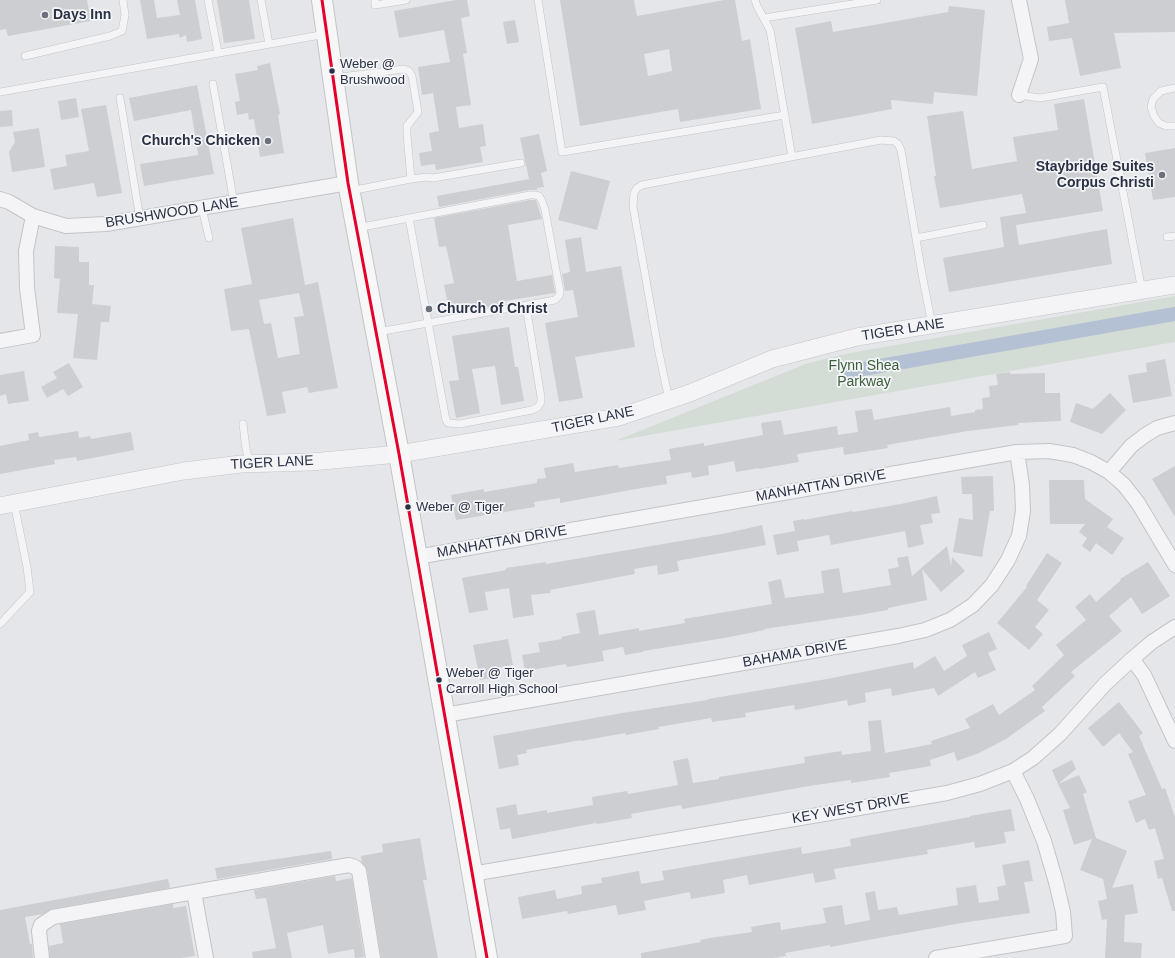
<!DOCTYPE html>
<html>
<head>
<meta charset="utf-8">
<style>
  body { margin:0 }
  canvas { display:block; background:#e5e6e9 }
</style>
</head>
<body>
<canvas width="1175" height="958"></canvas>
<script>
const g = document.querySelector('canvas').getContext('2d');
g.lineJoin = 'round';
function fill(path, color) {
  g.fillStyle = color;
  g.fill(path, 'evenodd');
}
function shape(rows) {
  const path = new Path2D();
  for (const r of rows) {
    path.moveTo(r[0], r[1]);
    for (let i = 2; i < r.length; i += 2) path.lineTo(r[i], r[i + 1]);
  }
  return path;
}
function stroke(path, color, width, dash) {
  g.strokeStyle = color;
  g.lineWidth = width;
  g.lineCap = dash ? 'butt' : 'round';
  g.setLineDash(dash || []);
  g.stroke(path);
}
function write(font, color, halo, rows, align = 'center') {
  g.font = font + ' Helvetica,sans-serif';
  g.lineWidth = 3.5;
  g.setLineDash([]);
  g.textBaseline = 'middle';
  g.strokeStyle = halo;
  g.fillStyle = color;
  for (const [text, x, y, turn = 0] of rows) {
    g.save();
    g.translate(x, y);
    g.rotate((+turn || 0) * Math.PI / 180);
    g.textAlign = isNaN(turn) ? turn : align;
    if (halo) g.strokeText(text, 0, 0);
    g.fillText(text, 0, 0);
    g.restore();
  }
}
fill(shape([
  [1175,296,1175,342,615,441,808,363,850,353]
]), '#d4ddd5');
stroke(shape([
  [846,372,1175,314]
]), '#b4c0d3', 14);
fill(shape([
  [0,0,87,0,91,21,8,36,6,29,0,30],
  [140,0,154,0,157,18,180,15,177,0,195,0,202,39,187,42,186,35,180,38,179,34,147,39],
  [217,0,249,0,255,39,224,43],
  [456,0,467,0,470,16,461,18,467,53,463,54,471,105,456,107,459,128,483,124,486,146,480,147,483,162,436,170,435,164,421,166,419,153,432,151,429,133,439,131,433,93,422,95,418,67,450,62,444,30,399,38,394,11],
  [560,0,634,0,637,16,724,0,735,0,742,41,750,39,761,109,680,122,678,109,580,126],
  [669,49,672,71,648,76,644,54],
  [1065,0,1175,0,1175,32,1114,33,1121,68,1080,76,1072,38,1049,41,1047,27,1069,23],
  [949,6,985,10,977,96,934,92,933,104,891,100,892,109,812,124,795,28,831,21,833,32,948,12],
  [515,20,519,42,507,44,503,22],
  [270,63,280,114,278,115,284,153,260,157,254,119,249,120,248,113,237,115,235,102,240,101,235,74,258,70,257,66],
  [197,85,214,174,144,186,140,164,198,155,191,110,134,121,129,98],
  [76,98,79,117,61,120,58,101],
  [1084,99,1103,211,1016,225,1019,245,1107,229,1112,264,949,292,943,258,1004,247,1000,217,1026,213,1022,194,940,208,934,176,936,176,927,116,963,111,972,169,1017,161,1013,137,1058,130,1054,104],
  [106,105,122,193,97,197,94,183,54,190,50,169,67,166,65,155,89,151,81,109],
  [12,110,13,126,0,127,0,111],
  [39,128,45,167,12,172,9,152,15,142,13,132],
  [539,134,547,171,541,173,544,187,537,188,537,190,529,190,439,207,437,196,529,179,520,138],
  [1175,148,1175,197,1153,200,1145,153],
  [571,171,610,181,597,230,558,220],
  [530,200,536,200,537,203,542,219,508,225,517,281,552,275,555,293,498,302,499,305,450,314,444,285,454,283,446,246,439,247,434,218],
  [293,218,305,285,318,282,338,388,309,393,307,387,282,392,286,413,267,416,249,329,231,331,224,289,252,284,241,228],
  [299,293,304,316,294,317,300,354,278,358,271,323,264,324,259,300],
  [581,237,586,272,621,266,635,347,575,357,583,398,559,402,545,323,578,317,573,290,565,291,562,274,570,272,565,240],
  [55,246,79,247,79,262,89,262,89,285,94,285,92,304,111,306,109,322,101,322,97,360,73,358,78,314,57,313,60,279,54,278],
  [509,327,515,367,518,367,524,401,501,405,495,366,472,369,480,413,456,418,449,381,459,380,452,336],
  [1165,359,1172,396,1133,403,1128,375,1147,372,1146,363],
  [69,363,83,387,68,396,63,389,47,398,41,387,57,378,53,372],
  [24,371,29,401,8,404,6,394,0,396,0,375],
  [1010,372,1010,374,1045,373,1045,393,1060,393,1061,421,1018,423,1018,425,968,431,887,445,888,448,844,455,843,447,797,454,799,462,759,469,759,468,736,472,734,461,708,466,709,475,692,478,691,472,666,476,667,484,630,490,560,503,560,498,534,502,535,507,456,520,451,495,484,489,484,492,537,483,537,479,546,478,544,468,573,463,575,472,618,465,619,468,671,460,669,449,704,443,704,446,763,435,761,423,781,420,784,435,837,426,838,435,858,432,855,411,872,409,874,420,950,407,951,416,975,412,975,410,983,409,982,398,990,397,989,386,998,385,996,374],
  [1110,393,1126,410,1102,434,1070,422,1076,403,1093,409],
  [78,431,79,438,90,436,91,439,131,432,134,450,77,461,76,457,54,460,55,464,0,474,0,446,29,440,28,434,38,432,39,437],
  [1175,466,1175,517,1152,479],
  [993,476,994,511,990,511,982,557,953,552,959,518,973,520,972,494,962,494,961,477],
  [1049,480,1084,480,1085,499,1113,519,1107,527,1124,538,1112,555,1096,543,1090,552,1082,546,1087,538,1079,532,1085,524,1050,524],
  [937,496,940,513,931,514,933,523,920,525,924,544,908,548,905,531,831,545,829,535,797,541,799,551,777,555,773,535,795,531,793,521,804,519,804,520,852,511,853,512,901,504],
  [762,525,766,545,677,561,679,571,658,575,657,565,634,569,635,574,550,590,551,593,531,595,534,615,513,618,509,588,485,592,488,610,469,613,462,578,506,570,506,568,546,562,546,564,727,533],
  [947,546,951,566,952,557,965,571,941,592,922,569,927,600,888,608,888,610,853,616,764,629,765,630,724,638,643,651,643,652,625,655,623,647,602,651,604,661,567,667,566,664,525,671,522,655,540,652,538,643,562,639,561,637,580,633,576,613,595,610,599,635,639,628,639,631,685,623,684,619,772,604,768,582,781,579,785,598,824,593,821,571,839,568,843,593,891,585,888,569,899,567,897,558,908,556,912,576],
  [1047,553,1062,563,1037,600,1049,610,1035,627,1043,634,1029,650,997,623,1027,587,1026,586],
  [1148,562,1170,596,1142,614,1131,597,1109,616,1122,631,1071,672,1075,676,1042,707,1045,711,1006,739,979,753,957,761,954,752,930,760,931,766,889,773,890,777,851,783,851,780,809,786,682,809,681,805,631,814,632,818,597,824,596,823,512,839,510,828,500,830,496,808,516,804,518,815,547,810,547,813,593,805,592,797,627,791,628,794,678,785,673,761,688,758,693,783,719,779,719,777,805,763,804,757,841,751,842,755,871,751,868,721,881,720,885,753,932,744,931,741,970,728,965,719,993,704,999,715,1035,690,1032,686,1064,655,1056,645,1086,620,1075,607,1090,594,1096,602,1121,580,1120,579],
  [989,632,997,649,988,653,996,670,978,678,975,672,938,696,934,688,892,696,891,688,865,693,866,702,848,706,847,700,795,710,794,705,745,713,746,717,712,722,711,718,658,727,659,729,626,735,625,733,581,741,581,740,526,750,527,753,517,755,519,765,499,769,493,736,622,713,708,700,708,699,827,679,913,662,914,669,935,656,944,671,967,656,962,645],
  [508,639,513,665,496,668,497,677,480,680,473,645],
  [1119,702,1143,733,1139,736,1162,789,1165,788,1175,817,1175,911,1172,911,1162,878,1158,879,1154,861,1164,859,1155,828,1149,830,1145,819,1136,823,1128,801,1146,795,1128,754,1133,752,1119,733,1103,747,1088,728],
  [1072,760,1076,769,1058,784,1052,770],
  [1079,775,1087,792,1083,794,1096,838,1127,851,1112,888,1133,884,1138,913,1125,915,1124,942,1142,943,1141,958,1105,958,1107,919,1102,920,1098,901,1107,899,1103,879,1080,870,1092,839,1074,845,1063,810,1070,808,1058,784],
  [1011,809,1015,831,1004,832,1006,843,975,848,974,842,927,850,928,854,834,869,836,879,815,883,813,873,749,885,747,875,723,880,725,893,691,899,690,892,644,901,646,910,618,915,616,905,568,914,567,911,522,919,518,897,555,890,557,899,582,894,581,886,602,883,601,878,639,871,641,884,664,880,662,871,801,847,802,854,851,846,850,839,970,817,970,816],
  [420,838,427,880,423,880,438,958,381,958,367,870,362,862,361,856,383,852,382,844],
  [331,851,332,859,217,879,215,868],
  [1029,860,1033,881,1024,882,1030,913,961,923,830,947,830,945,785,953,786,956,774,958,641,958,641,953,701,942,700,940,710,938,752,932,751,927,780,922,781,930,826,923,823,908,842,905,845,925,870,920,865,893,875,891,878,910,897,907,899,915,958,905,956,888,976,885,979,903,999,900,997,887,1006,885,1002,865],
  [335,876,336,881,352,878,364,957,355,958,354,949,328,954,323,925,287,933,292,958,253,958,252,952,276,948,266,898,256,899,254,890],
  [168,879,170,888,52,909,43,914,25,917,30,944,32,944,33,958,0,958,0,910],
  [173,904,173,908,186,906,195,956,181,958,50,958,49,946,63,943,60,924]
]), '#cdced1');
const service = shape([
  [208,0,218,52],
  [261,0,269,44],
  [375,0,375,5,406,0],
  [538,0,562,152,785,115],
  [755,0,757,6,770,30,792,157],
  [764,18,877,0],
  [25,56,110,36,122,31,125,15,123,0],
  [333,78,404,69,409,71,412,76,418,112,407,126,407,135,411,179],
  [213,84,234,203],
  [1175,88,1161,91,1153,99,1151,107,1154,116,1159,123,1166,126,1175,126],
  [0,92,326,34],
  [1019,95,1040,98,1103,87,1142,291],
  [120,98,140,219],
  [350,191,411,179,427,177,433,178,521,163],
  [202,208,209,238],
  [409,218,445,415,446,420,448,423,460,424,532,410,538,407,541,402,541,397,526,306],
  [357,228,530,195,535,195,539,196,542,201,545,210,560,292,559,296,555,300,378,332],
  [1167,237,1175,236],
  [916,238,983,225],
  [669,400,658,348,633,206,634,193,637,188,642,185,881,140,894,141,898,144,901,150,922,274,932,325],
  [243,424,246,449,250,463],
  [0,624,30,592,27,567,14,503]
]);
const minor = shape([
  [1019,95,1031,59,1019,0],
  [0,199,9,202,33,216,66,226,106,224,348,183],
  [0,341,33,335,27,288,26,251,33,216],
  [1109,472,1131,446,1144,436,1157,428,1175,423],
  [417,557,1017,452,1049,451,1073,455,1091,462,1109,472,1124,485,1138,503,1175,565],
  [1132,659,1144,675,1175,741],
  [445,715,898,636,925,630,950,620,973,605,992,585,1008,560,1019,536,1023,511,1022,485,1017,452],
  [472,874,947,793,980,784,1013,771,1033,758,1060,734,1105,684,1132,659,1152,642,1175,627],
  [42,958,39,931,41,925,53,917,194,892],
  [206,958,194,892,349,865,355,867,359,871,373,958],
  [936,958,1065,936,1063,912,1056,882,1044,841,1027,799,1013,771]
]);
const tertiary = shape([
  [0,506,184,471,241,464,311,462,399,454,619,417,690,393,772,359,857,337,1175,285]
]);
const secondary = shape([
  [322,0,348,183,399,454,487,958]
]);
stroke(service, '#c3c4c7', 8);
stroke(minor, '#c3c4c7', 16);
stroke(tertiary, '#c3c4c7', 18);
stroke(secondary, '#c3c4c7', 22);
stroke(service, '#f4f4f6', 7);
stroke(minor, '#f4f4f6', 14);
stroke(tertiary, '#f4f4f6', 17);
stroke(secondary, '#f7f7f8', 20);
stroke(shape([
  [322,0,348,183,399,454,487,958]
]), '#e4002b', 3);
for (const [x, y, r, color] of [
  [45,15,4,"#6c707d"],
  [332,71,3.5,"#2b3143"],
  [268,141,4,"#6c707d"],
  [1162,175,4,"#6c707d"],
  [429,309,4,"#6c707d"],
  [408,507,3.5,"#2b3143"],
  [439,680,3.5,"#2b3143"]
]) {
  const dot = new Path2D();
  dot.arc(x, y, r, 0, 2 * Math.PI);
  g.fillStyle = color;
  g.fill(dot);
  stroke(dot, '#f3f5f8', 1.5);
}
write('13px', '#2b3143', '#f3f5f8', [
  ["Weber @",340,64],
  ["Brushwood",340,80],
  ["Weber @ Tiger",416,507],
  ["Weber @ Tiger",446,673],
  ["Carroll High School",446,689]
], 'left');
write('bold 14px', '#2b3143', '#f3f5f8', [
  ["Days Inn",53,15],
  ["Church's Chicken",260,141,"right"],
  ["Staybridge Suites",1154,167,"right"],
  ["Corpus Christi",1154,183,"right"],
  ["Church of Christ",437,309]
], 'left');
write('14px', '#2b3143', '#f3f5f8', [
  ["BRUSHWOOD LANE",172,213,-9],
  ["TIGER LANE",903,330,-9],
  ["TIGER LANE",593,420,-12],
  ["TIGER LANE",272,463,-3],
  ["MANHATTAN DRIVE",821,486,-10],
  ["MANHATTAN DRIVE",502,542,-10],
  ["BAHAMA DRIVE",795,654,-10],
  ["KEY WEST DRIVE",851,809,-10]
]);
write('14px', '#3b5f38', '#f3f5f8', [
  ["Flynn Shea",864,366],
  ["Parkway",864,382]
]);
</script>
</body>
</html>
